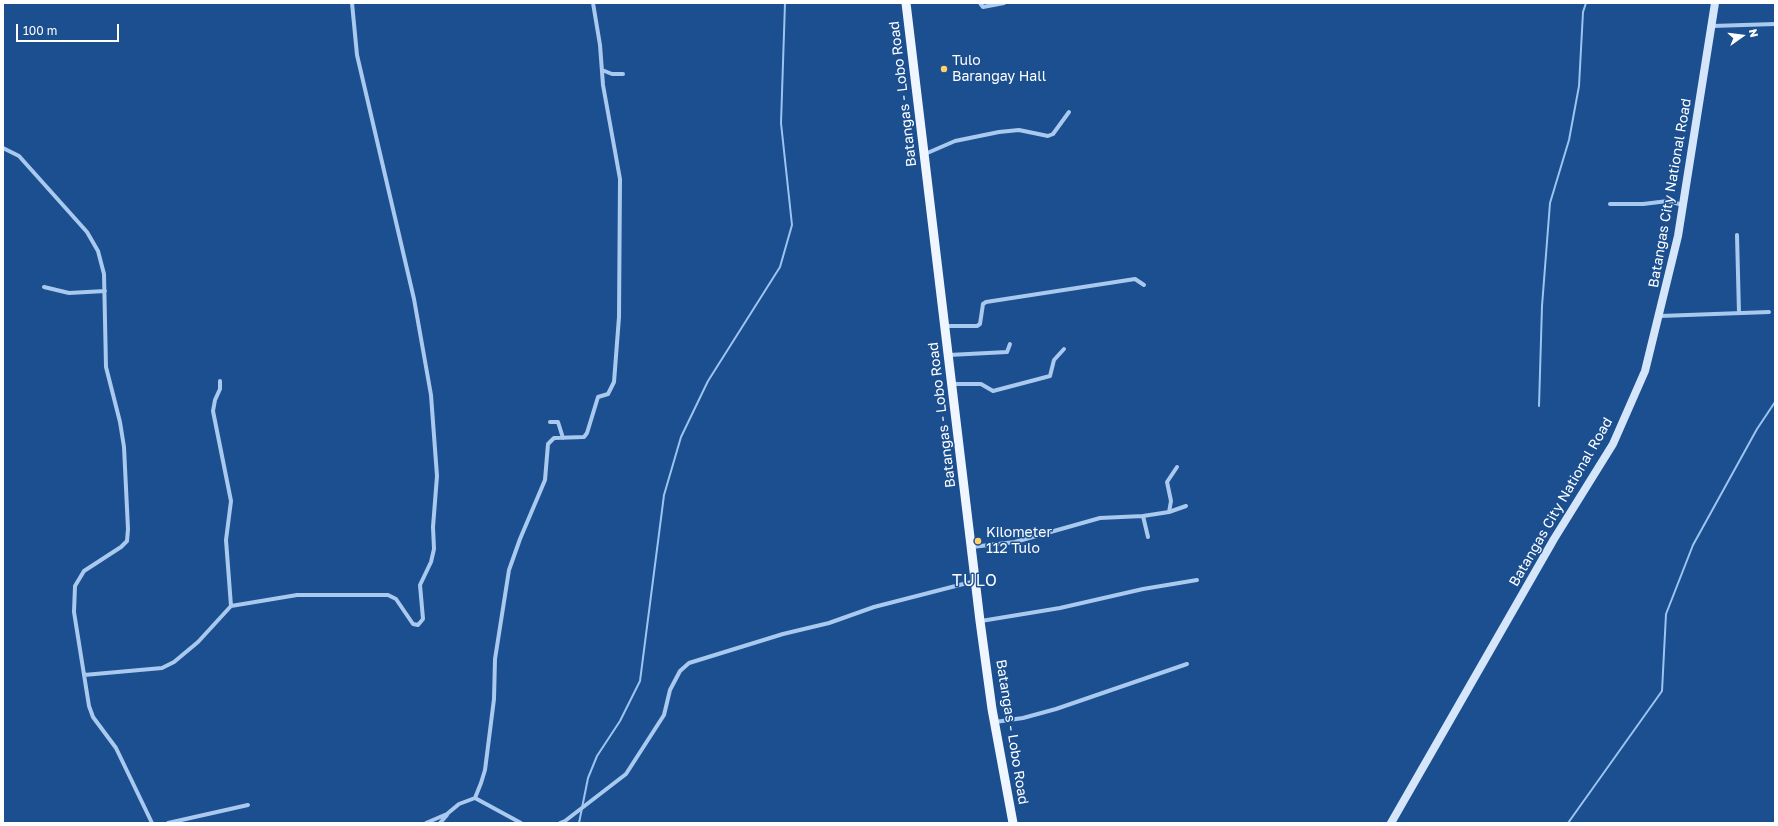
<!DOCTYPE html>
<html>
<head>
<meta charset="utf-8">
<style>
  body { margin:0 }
  #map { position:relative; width:1778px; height:826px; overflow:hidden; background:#1b4f8f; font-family:"Golos Text",sans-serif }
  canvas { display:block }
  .frame { position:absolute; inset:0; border:4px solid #fff; pointer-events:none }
  .north { position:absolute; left:1722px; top:16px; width:40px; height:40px; -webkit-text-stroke:3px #1b4f8f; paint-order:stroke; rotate:76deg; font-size:11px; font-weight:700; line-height:16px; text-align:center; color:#fff }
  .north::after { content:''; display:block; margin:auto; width:14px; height:18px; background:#fff; clip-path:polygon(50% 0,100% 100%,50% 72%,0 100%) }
  .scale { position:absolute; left:16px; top:24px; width:103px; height:18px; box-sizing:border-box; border:2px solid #fff; border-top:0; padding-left:5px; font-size:12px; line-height:14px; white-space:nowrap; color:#fff; -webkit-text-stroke:3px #1b4f8f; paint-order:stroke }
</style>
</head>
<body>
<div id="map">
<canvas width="1778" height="826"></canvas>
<div class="frame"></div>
<div class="north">N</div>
<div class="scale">100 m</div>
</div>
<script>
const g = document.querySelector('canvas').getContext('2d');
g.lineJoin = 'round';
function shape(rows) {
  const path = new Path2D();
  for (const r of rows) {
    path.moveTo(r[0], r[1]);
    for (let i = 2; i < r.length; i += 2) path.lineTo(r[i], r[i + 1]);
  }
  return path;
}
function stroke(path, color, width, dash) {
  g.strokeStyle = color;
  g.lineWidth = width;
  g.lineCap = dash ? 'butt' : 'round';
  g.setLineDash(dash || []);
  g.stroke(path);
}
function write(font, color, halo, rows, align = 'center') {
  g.font = font + ' "Golos Text",sans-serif';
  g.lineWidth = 3;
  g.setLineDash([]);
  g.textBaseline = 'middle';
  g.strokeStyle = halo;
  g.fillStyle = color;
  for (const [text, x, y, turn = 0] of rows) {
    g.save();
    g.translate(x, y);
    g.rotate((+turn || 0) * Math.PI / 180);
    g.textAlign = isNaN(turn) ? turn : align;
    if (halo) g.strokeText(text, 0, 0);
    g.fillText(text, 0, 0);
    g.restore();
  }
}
stroke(shape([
  [1539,406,1542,306,1550,203,1569,140,1579,86,1583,12,1586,3],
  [579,823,588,778,597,756,620,721,640,681,664,495,681,437,708,381,780,267,792,225,781,123,785,3],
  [1568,823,1662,691,1666,614,1693,545,1757,429,1775,402]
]), '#9cc4f0', 2);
stroke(shape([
  [980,3,983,7,1004,3],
  [1712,26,1775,24],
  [602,70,612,74,623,74],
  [3,148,19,156,87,232,98,251,104,274,106,367,120,422,124,447,128,529,127,541,121,547,84,571,75,586,74,612,89,706,93,717,116,748,152,823],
  [925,154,955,141,999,132,1019,130,1048,136,1053,134,1069,112],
  [1610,204,1643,204,1668,201,1683,205],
  [1737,235,1739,313],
  [44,287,69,293,105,291],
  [1660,316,1769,312],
  [946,326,977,326,980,324,983,304,986,302,1135,279,1144,285],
  [949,355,1007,352,1010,344],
  [220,381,220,389,215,400,213,411,231,501,226,540,231,606,297,595,388,595,396,599,413,624,418,625,423,619,420,585,431,562,434,549,433,527,437,476,431,395,414,299,357,55,352,3],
  [952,384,981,384,993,391,1050,376,1054,360,1064,349],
  [550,422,558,422,563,438],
  [1169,512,1171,501,1167,482,1177,467],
  [1143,516,1148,537],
  [972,547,1015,542,1100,518,1143,516,1169,512,1186,506],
  [981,621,1060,608,1143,589,1197,580],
  [84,675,162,668,174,662,198,642,231,606],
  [995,722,1023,718,1056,709,1187,664],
  [475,798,521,823],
  [168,823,248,805],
  [426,823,447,814,459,804,475,798,481,783,485,770,494,699,495,659,509,570,520,539,545,480,548,444,554,438,584,437,587,433,598,397,608,394,614,382,619,317,620,179,603,85,600,45,593,3],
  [440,823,447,815],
  [560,823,565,821,626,774,664,715,670,690,680,671,689,663,783,634,829,623,874,607,975,581]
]), '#a9c9ee', 4);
stroke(shape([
  [1391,823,1554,539,1613,444,1645,371,1678,236,1715,3]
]), '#d6e6fa', 8);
stroke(shape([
  [906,3,980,621,992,709,1013,823]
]), '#f0f6ff', 9);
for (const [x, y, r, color] of [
  [944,69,4,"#ffd166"],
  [978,541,4,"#ffd166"]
]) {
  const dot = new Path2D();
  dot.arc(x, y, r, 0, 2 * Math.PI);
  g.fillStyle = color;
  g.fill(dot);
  stroke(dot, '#1b4f8f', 1.5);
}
write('14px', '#fff', '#1b4f8f', [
  ["Tulo",952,61],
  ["Barangay Hall",952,77],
  ["Kilometer",986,533],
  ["112 Tulo",986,549]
], 'left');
write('14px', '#fff', '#1b4f8f', [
  ["Batangas - Lobo Road",903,94,-97],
  ["Batangas City National Road",1670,193,-80],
  ["Batangas - Lobo Road",942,415,-97],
  ["Batangas City National Road",1561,502,-60],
  ["Batangas - Lobo Road",1012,732,81]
]);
g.letterSpacing = '1px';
write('16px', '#fff', '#1b4f8f', [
  ["TULO",975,581]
]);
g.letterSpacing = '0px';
</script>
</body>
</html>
